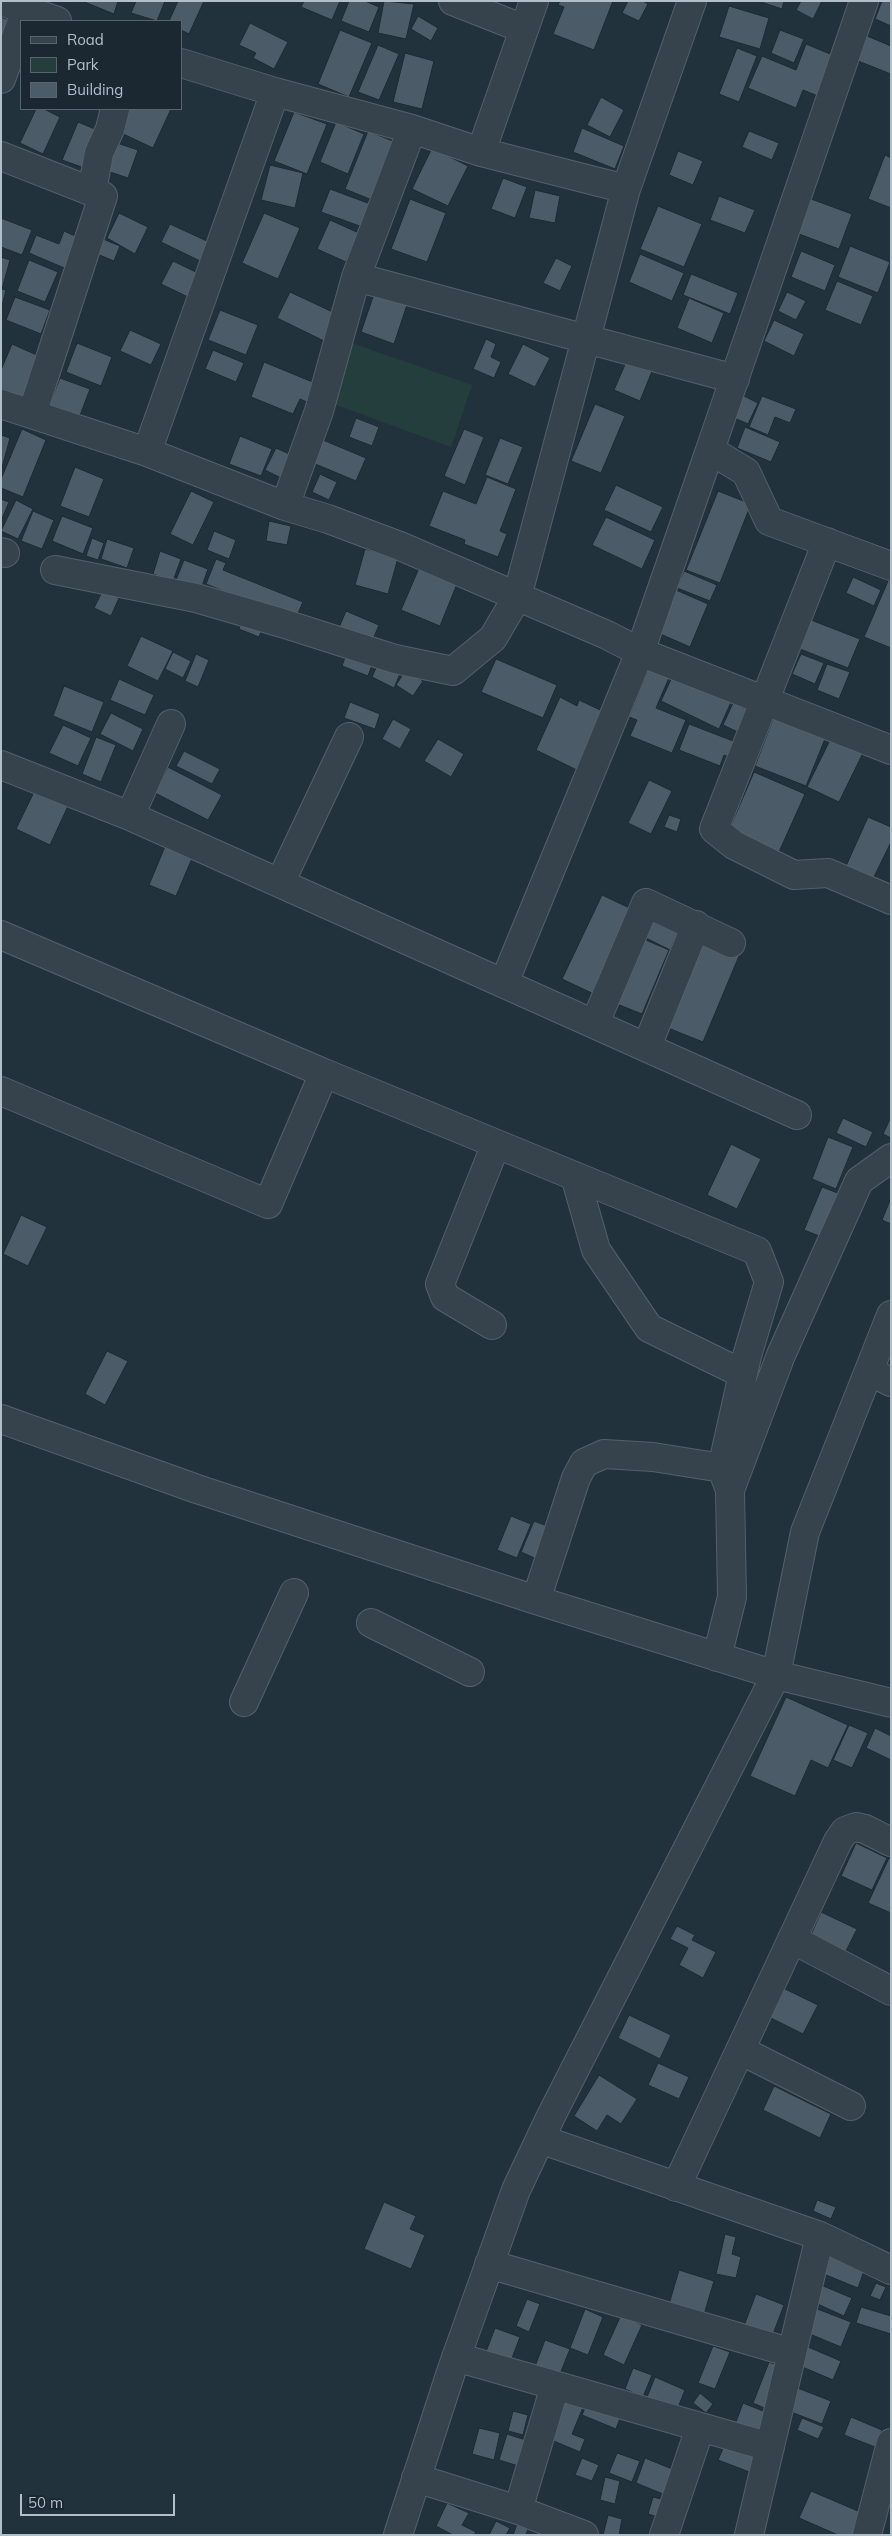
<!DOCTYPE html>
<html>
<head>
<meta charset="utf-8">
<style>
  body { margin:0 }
  #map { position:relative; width:892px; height:2536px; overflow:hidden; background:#22323d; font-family:Mulish,sans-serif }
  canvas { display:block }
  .frame { position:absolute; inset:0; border:2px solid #b2bec8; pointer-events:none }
  .legend { position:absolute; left:20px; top:20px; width:162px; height:90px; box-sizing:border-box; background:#1b2832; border:1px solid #57646e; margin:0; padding:6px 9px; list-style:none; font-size:15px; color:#b2bec8 }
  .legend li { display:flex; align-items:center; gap:10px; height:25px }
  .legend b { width:25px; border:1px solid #57646e }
  .scale { position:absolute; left:20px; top:2494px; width:155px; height:22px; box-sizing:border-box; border:2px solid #b2bec8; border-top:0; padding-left:6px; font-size:15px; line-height:18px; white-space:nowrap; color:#b2bec8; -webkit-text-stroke:4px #1b2832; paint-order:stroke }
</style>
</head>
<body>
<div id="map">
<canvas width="892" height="2536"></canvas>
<div class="frame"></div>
<ul class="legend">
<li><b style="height:6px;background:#36434d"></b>Road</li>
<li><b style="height:14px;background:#243e3d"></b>Park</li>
<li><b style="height:14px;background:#4b5b68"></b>Building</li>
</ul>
<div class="scale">50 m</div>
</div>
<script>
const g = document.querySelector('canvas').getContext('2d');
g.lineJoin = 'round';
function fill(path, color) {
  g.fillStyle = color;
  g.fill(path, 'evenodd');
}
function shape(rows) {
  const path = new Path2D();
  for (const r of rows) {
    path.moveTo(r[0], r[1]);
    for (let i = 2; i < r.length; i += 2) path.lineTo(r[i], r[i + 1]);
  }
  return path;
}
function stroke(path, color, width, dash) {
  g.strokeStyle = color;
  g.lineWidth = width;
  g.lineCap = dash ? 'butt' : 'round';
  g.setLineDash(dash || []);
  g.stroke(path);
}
fill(shape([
  [346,341,472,385,451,447,328,402]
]), '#243e3d');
const building = shape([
  [82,1,118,1,114,14,82,1],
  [136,1,165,1,157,21,131,13,136,1],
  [178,1,204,1,189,34,181,30,181,21,169,21,178,1],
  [304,1,340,1,332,20,301,7,304,1],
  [349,1,365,1,379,7,369,32,341,21,349,1],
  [384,1,414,4,406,39,378,33,384,1],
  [560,1,613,1,594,50,553,34,564,7,558,5,560,1],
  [628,1,643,1,648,4,639,21,622,13,628,1],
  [758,1,784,1,782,9,758,1],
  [801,1,822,1,813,19,796,10,801,1],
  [882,1,891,1,891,26,875,19,882,1],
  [729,6,769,18,760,49,719,37,729,6],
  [418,16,438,28,431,41,411,29,418,16],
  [1,17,11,21,1,43,1,17],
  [250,23,288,42,274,69,253,58,256,53,239,45,250,23],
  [340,30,372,43,349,97,318,84,340,30],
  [780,30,804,39,794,63,771,53,780,30],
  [867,36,891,46,891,74,858,61,867,36],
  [806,44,835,56,818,96,803,90,796,108,748,88,762,56,796,70,806,44],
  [378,45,399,54,379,100,358,92,378,45],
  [737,48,757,56,739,102,719,94,737,48],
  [405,53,434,61,422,109,393,102,405,53],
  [601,97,624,110,610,137,587,125,601,97],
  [36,109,44,109,60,117,43,154,20,143,36,109],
  [130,109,171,109,153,148,119,132,130,109],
  [294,112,327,124,307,174,274,161,294,112],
  [78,122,102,132,87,169,62,160,78,122],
  [336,122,364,134,348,174,320,162,336,122],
  [582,128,624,146,615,169,573,152,582,128],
  [368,131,400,144,377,202,345,189,368,131],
  [749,131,779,143,772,160,742,147,749,131],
  [111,141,138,150,128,178,101,169,111,141],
  [432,148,468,166,448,206,412,189,432,148],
  [678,151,703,161,693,185,669,175,678,151],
  [885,155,891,158,891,208,868,199,885,155],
  [270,165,303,173,295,208,261,200,270,165],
  [503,178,527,187,515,218,491,209,503,178],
  [330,189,373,205,365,228,321,212,330,189],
  [535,190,560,196,555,223,529,218,535,190],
  [719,196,755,210,745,233,710,220,719,196],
  [803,196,852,214,839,249,791,231,803,196],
  [410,199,446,213,427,262,391,249,410,199],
  [658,206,702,224,684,267,640,249,658,206],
  [119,213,148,227,135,254,107,238,119,213],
  [264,213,300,228,278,279,242,263,264,213],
  [1,218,32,230,22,255,1,247,1,218],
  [330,220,359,233,346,262,317,249,330,220],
  [170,224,209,242,200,261,161,242,170,224],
  [64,231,82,239,69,270,29,253,36,235,59,244,64,231],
  [103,239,120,246,114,261,97,254,103,239],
  [850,246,890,262,878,293,838,277,850,246],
  [801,251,835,265,825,291,791,277,801,251],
  [640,254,684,273,672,301,629,282,640,254],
  [1,257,10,260,2,289,6,290,1,310,1,257],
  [556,258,572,266,560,291,543,283,556,258],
  [29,260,58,272,45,302,17,291,29,260],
  [173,261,200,274,188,297,161,284,173,261],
  [691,274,738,293,730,314,683,295,691,274],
  [837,281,873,296,861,325,825,310,837,281],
  [375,291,408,302,394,344,361,332,375,291],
  [290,292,337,314,324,341,277,318,290,292],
  [787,292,806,301,796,320,778,311,787,292],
  [15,297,50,310,41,334,6,320,15,297],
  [689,298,724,313,712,343,677,328,689,298],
  [220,310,258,325,246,355,208,340,220,310],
  [774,320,804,334,794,356,764,341,774,320],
  [130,330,161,344,151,365,120,351,130,330],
  [486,339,496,344,491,357,501,362,494,378,473,369,486,339],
  [77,343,112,357,101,386,66,372,77,343],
  [12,344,39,356,23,397,1,389,1,370,12,344],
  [523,344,550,358,535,387,508,374,523,344],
  [213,350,244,363,236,382,205,369,213,350],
  [630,353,655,364,640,401,614,390,630,353],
  [264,362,315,383,307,402,300,399,293,414,251,397,264,362],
  [60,378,90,389,79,418,49,406,60,378],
  [742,395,758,403,748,424,732,417,742,395],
  [762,396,796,409,790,423,775,417,768,435,749,427,762,396],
  [595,404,625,416,601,473,571,461,595,404],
  [356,418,379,427,372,446,349,437,356,418],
  [745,427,780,442,771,462,737,448,745,427],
  [22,429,46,440,23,497,1,488,1,479,22,429],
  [464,429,484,437,465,485,444,476,464,429],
  [1,435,10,438,1,471,1,435],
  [240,436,272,449,261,476,229,464,240,436],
  [500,438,523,447,508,484,485,475,500,438],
  [323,440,366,458,356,481,313,463,323,440],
  [276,448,296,457,285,480,265,470,276,448],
  [75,467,104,479,89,517,60,506,75,467],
  [320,474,337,482,329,500,312,492,320,474],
  [487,477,516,489,500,531,507,534,498,557,464,544,465,540,429,526,443,491,476,504,487,477],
  [616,485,663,507,651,532,604,510,616,485],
  [191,491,214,502,193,545,170,534,191,491],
  [718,491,751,504,720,583,686,570,718,491],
  [1,499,9,502,1,521,1,499],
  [16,500,33,509,18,539,1,531,16,500],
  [33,511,54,520,42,549,21,541,33,511],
  [62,516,93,528,83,554,52,541,62,516],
  [606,517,655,540,642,569,592,545,606,517],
  [269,521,291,526,287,545,266,541,269,521],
  [214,531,236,540,229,559,207,550,214,531],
  [92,538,104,543,98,560,86,556,92,538],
  [107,539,134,548,127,568,101,559,107,539],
  [365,549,398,558,388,594,355,585,365,549],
  [160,551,181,559,173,581,153,574,160,551],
  [216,559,226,563,223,570,303,602,295,620,206,584,216,559],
  [184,560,208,569,201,589,176,580,184,560],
  [419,568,457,584,440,626,401,610,419,568],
  [684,571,717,585,710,601,677,588,684,571],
  [891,574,891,648,864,637,891,574],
  [853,577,881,590,874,606,846,593,853,577],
  [103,590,119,598,111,616,94,608,103,590],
  [676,590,708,604,690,647,658,633,676,590],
  [346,611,379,625,371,644,338,630,346,611],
  [243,617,264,625,259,637,239,629,243,617],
  [811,620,860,639,848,668,800,649,811,620],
  [141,636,173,651,158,681,127,666,141,636],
  [349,646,375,657,368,676,342,666,349,646],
  [173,652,191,661,183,678,165,669,173,652],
  [196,654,209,660,198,687,185,681,196,654],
  [801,654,824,663,815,684,792,674,801,654],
  [380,659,402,669,394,688,372,677,380,659],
  [496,659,557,685,543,718,481,692,496,659],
  [651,663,672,671,656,708,686,720,672,753,630,736,637,720,629,717,651,663],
  [827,664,850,672,839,699,817,690,827,664],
  [406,670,423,681,413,696,396,685,406,670],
  [674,673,732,700,719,729,661,701,674,673],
  [119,679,154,695,145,715,110,700,119,679],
  [64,686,104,702,92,732,53,716,64,686],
  [560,697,577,706,579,700,611,715,583,773,536,750,560,697],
  [350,702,380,714,375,729,344,718,350,702],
  [733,703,752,712,742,734,723,725,733,703],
  [111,713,143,729,133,751,100,734,111,713],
  [775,714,827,734,806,786,755,766,775,714],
  [393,719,411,729,400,749,382,739,393,719],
  [689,724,741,744,735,759,724,755,720,766,679,750,689,724],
  [63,725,91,738,78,766,49,753,63,725],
  [96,737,116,745,101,782,82,774,96,737],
  [831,738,863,753,839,802,807,787,831,738],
  [438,739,464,754,451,777,424,761,438,739],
  [184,751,220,769,212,784,176,766,184,751],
  [168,767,222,795,208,820,155,793,168,767],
  [754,772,805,794,779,852,729,830,754,772],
  [649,780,672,791,651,834,628,823,649,780],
  [35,790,68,806,50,845,16,829,35,790],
  [669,815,681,819,677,832,664,827,669,815],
  [868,817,891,827,891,842,873,879,846,866,868,817],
  [166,844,193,856,176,896,149,885,166,844],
  [602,895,638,912,598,996,562,979,602,895],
  [650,915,679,929,670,950,640,935,650,915],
  [639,937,669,950,642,1014,612,1002,639,937],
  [700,940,739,956,703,1042,663,1026,700,940],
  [891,1117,891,1138,883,1134,891,1117],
  [843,1118,873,1132,866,1147,836,1133,843,1118],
  [828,1137,853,1147,836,1189,812,1179,828,1137],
  [731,1144,761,1159,737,1209,707,1195,731,1144],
  [822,1187,843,1195,824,1238,804,1230,822,1187],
  [891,1198,891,1224,882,1220,891,1198],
  [21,1215,47,1227,28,1266,3,1254,21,1215],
  [107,1351,128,1361,105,1405,85,1394,107,1351],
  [511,1516,531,1524,517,1558,497,1550,511,1516],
  [534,1521,555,1529,541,1561,521,1552,534,1521],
  [786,1697,848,1725,828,1768,811,1760,795,1796,750,1776,786,1697],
  [849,1725,868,1733,852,1768,833,1760,849,1725],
  [875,1728,891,1736,891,1760,866,1748,875,1728],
  [856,1843,887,1858,872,1890,841,1876,856,1843],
  [889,1858,891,1858,891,1913,868,1903,889,1858],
  [821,1912,857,1929,845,1953,810,1937,821,1912],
  [677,1926,695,1935,692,1940,716,1952,703,1978,679,1965,688,1948,670,1939,677,1926],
  [781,1987,818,2005,803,2034,767,2016,781,1987],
  [629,2015,671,2035,660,2059,618,2038,629,2015],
  [658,2063,689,2077,679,2099,648,2085,658,2063],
  [599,2075,637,2099,621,2124,607,2115,597,2131,574,2116,599,2075],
  [774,2086,831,2114,820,2138,763,2110,774,2086],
  [817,2200,836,2207,831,2219,813,2211,817,2200],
  [384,2202,416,2216,410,2229,425,2235,411,2269,364,2249,384,2202],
  [725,2234,736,2237,732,2254,741,2257,736,2278,716,2274,725,2234],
  [828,2256,864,2271,858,2288,821,2273,828,2256],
  [679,2270,714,2281,702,2321,667,2311,679,2270],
  [876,2283,886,2287,880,2300,870,2296,876,2283],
  [821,2285,852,2298,844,2316,813,2302,821,2285],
  [756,2294,784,2305,770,2342,742,2331,756,2294],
  [527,2299,540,2304,529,2332,516,2326,527,2299],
  [861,2307,891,2316,891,2334,856,2323,861,2307],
  [815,2308,851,2322,841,2347,805,2332,815,2308],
  [585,2309,603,2317,588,2355,570,2348,585,2309],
  [621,2315,642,2325,624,2365,603,2355,621,2315],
  [495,2328,520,2337,509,2366,484,2357,495,2328],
  [545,2340,570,2349,558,2379,534,2369,545,2340],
  [713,2346,730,2352,715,2389,698,2383,713,2346],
  [808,2347,841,2361,833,2380,800,2366,808,2347],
  [769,2362,785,2368,769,2410,753,2403,769,2362],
  [633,2368,652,2375,643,2397,625,2389,633,2368],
  [655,2377,685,2390,675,2415,645,2402,655,2377],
  [795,2387,831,2401,822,2424,786,2410,795,2387],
  [700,2393,713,2404,706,2413,693,2403,700,2393],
  [557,2394,584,2405,572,2434,585,2439,580,2452,544,2437,557,2394],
  [587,2403,621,2416,616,2429,582,2415,587,2403],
  [743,2403,773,2415,763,2442,733,2430,743,2403],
  [513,2411,528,2415,523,2435,508,2431,513,2411],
  [851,2417,882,2430,875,2447,844,2435,851,2417],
  [802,2418,824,2427,818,2439,797,2430,802,2418],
  [479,2428,500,2433,494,2460,472,2454,479,2428],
  [507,2434,532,2442,525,2468,499,2460,507,2434],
  [727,2439,761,2452,752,2473,718,2460,727,2439],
  [617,2453,640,2461,632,2482,609,2473,617,2453],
  [582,2458,599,2465,592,2481,575,2475,582,2458],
  [645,2458,677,2471,668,2496,636,2483,645,2458],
  [605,2477,620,2481,615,2504,600,2500,605,2477],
  [811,2491,865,2514,856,2535,838,2535,799,2518,811,2491],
  [653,2497,665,2500,661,2518,648,2514,653,2497],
  [447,2503,469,2513,462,2525,476,2532,474,2535,453,2535,436,2526,447,2503],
  [608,2515,622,2519,619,2535,603,2535,608,2515],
  [496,2521,510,2528,506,2535,489,2535,496,2521],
  [517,2524,528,2529,526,2535,513,2535,517,2524]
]);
fill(building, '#4b5b68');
stroke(building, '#1d2a34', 1);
const minor = shape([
  [1,1,26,10,22,21],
  [30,1,26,10,57,21],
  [453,1,524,29],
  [864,1,710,450,746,472,769,521,891,566],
  [181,63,275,92,147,452,285,506,328,519,400,546,607,635,640,652,504,983],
  [1,79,21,24],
  [275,92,412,129,481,152,626,189],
  [481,152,534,1],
  [1,156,103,196,32,414],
  [92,191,99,153,110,129,115,109],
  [356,277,735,379],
  [1,404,147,452],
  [710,450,640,652,891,750],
  [285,506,319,411,356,277,412,129],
  [827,542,714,829,734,845,794,875,828,873,891,900],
  [1,552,5,553],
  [55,570,196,598,282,623,395,659,453,671,493,638,517,597,626,189,692,1],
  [1,765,130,816,797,1115],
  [130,816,171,724],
  [280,883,349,737],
  [1,935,324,1073,268,1204,1,1091],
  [595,1023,646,903,731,943],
  [647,1046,696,925],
  [324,1073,757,1251,769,1282,747,1356,722,1468,653,1457,604,1454,584,1463,576,1478,536,1600],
  [575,1176,596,1250,649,1328,743,1374],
  [492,1325,445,1297,440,1284,496,1144],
  [869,1371,891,1382],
  [1,1419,197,1489,536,1600,776,1675,891,1703],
  [730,1490,781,1355,859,1181,891,1158],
  [371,1623,470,1672],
  [717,1657,732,1597,730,1490,724,1474],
  [244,1702,294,1593],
  [792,1939,891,1991],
  [740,2050,851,2106],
  [540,2139,820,2236,891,2270],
  [676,2187,838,1841,845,1831,856,1827,865,1829,891,1842],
  [489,2264,792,2353,820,2236],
  [456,2357,770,2447],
  [416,2478,518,2510,584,2535],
  [518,2510,555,2386],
  [398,2535,452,2369,516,2190,551,2116,776,1675,805,1532,891,1315],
  [664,2535,700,2428],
  [749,2535,792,2353],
  [867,2535,891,2443]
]);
stroke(minor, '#54616b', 30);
stroke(minor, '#36434d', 28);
</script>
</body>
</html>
